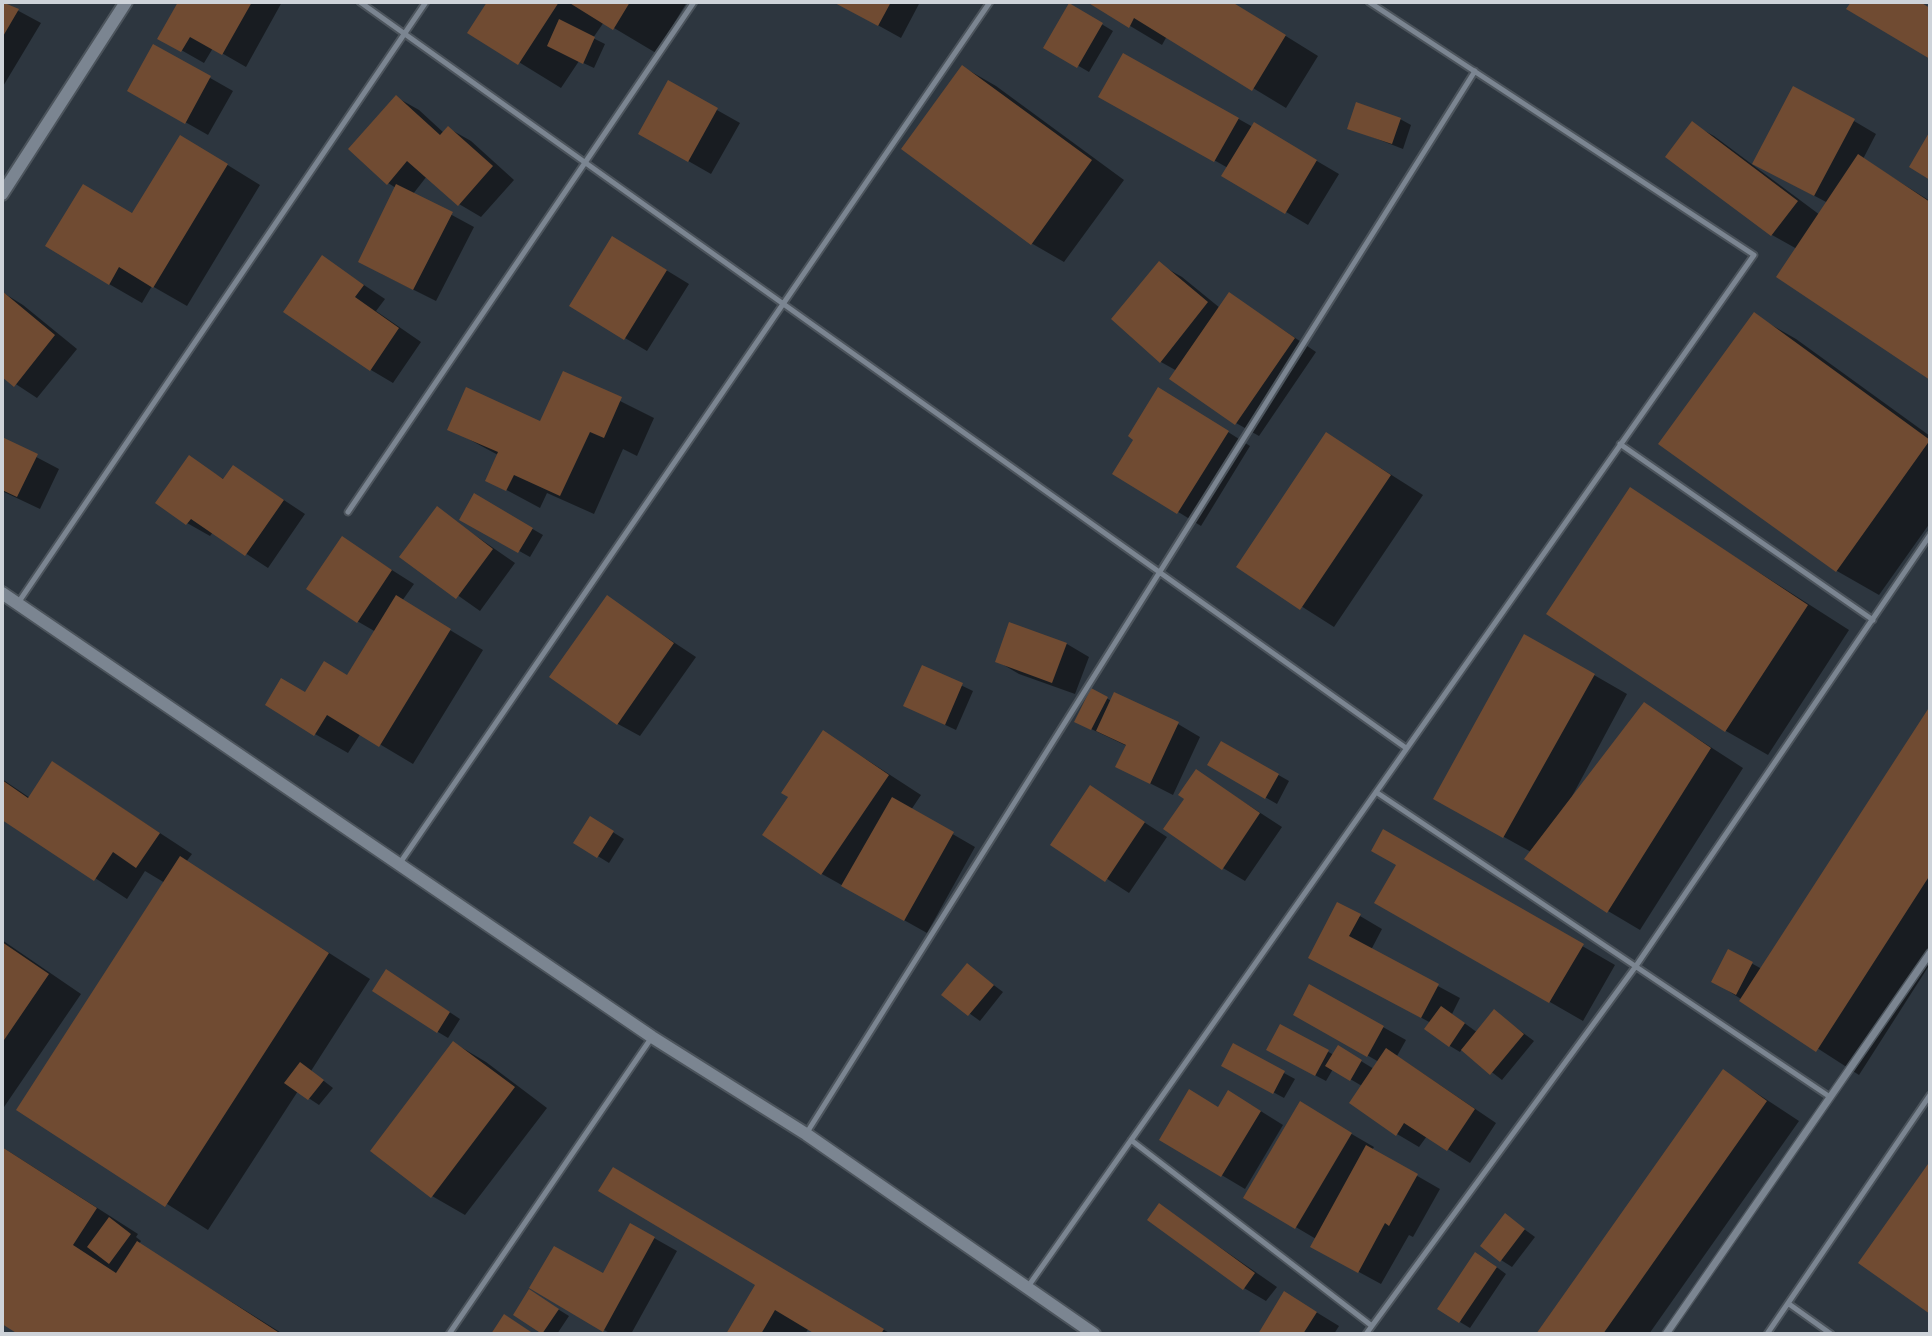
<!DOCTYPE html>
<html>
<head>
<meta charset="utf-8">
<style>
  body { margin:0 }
  #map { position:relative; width:1932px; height:1336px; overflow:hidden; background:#2d363f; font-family:"DM Sans",sans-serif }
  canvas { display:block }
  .frame { position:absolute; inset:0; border:4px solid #ced3d9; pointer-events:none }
</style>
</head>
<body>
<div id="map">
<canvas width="1932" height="1336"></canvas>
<div class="frame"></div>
</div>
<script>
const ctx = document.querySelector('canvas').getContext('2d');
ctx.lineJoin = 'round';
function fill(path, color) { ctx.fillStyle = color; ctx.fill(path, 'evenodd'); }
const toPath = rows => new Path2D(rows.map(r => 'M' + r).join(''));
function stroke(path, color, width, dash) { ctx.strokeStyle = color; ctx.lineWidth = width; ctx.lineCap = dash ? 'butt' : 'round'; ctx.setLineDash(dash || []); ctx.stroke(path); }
fill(toPath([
  [2,2,41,23,2,88],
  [180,2,282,2,246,67,213,48,204,63,160,38],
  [489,2,687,2,656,53,604,22,593,38,605,44,594,68,579,61,561,88,470,32],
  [836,2,920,2,901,38],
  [1090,2,1231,2,1318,56,1286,108,1167,36,1162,45],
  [1853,2,1917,2,1930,9,1930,57,1849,9],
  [1070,5,1113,31,1089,72,1046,47],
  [154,46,233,91,208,135,129,90],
  [1124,55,1253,127,1254,124,1339,174,1308,225,1224,175,1228,168,1101,96],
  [963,67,996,86,1124,180,1064,262,1031,243],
  [669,83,740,123,711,174,641,134],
  [396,97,419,110,444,133,448,128,471,141,514,180,481,217,459,204,427,176,413,194,474,227,436,301,382,274,396,188,388,183],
  [1400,119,1411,125,1403,149,1349,128],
  [1854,121,1876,134,1863,159,1930,201,1930,378,1778,276,1797,249,1772,235,1667,157,1692,124,1714,136,1820,215,1828,203,1777,176],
  [213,156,260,185,187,306,152,286,142,303,109,284,133,215],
  [635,251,689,284,647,351,625,338],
  [322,257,385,299,376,311,421,342,393,383,371,370],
  [1159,264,1182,277,1220,308,1230,294,1316,352,1259,436,1236,423,1177,371,1161,362],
  [2,292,23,305,77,349,37,398,2,375],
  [1754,315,1796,339,1930,436,1930,523,1879,595,1837,571,1661,444],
  [564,373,654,418,637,456,623,449,594,514,547,493,540,508,488,480,498,455,450,429,541,424],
  [1181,402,1250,446,1201,526,1115,473],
  [1327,434,1423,495,1334,627,1238,566],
  [2,439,59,469,40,509,4,492,2,496],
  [189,458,225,480,234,467,305,514,268,568,213,532,210,536,187,523],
  [1630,490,1849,630,1768,755,1726,731],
  [475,496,543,535,530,557,462,519],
  [437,509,515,563,480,611,402,556],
  [343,539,414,584,402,601,483,650,413,764,361,733,348,753,315,734,306,694,348,677,376,632,357,621],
  [607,598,696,657,640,736,618,724],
  [1010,624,1067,644,1089,657,1075,694,1019,674,997,661],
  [923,667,973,691,956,730,905,706],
  [1594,675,1627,694,1569,802,1644,704,1743,768,1640,930,1608,911,1531,852,1468,817],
  [1092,691,1112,701,1178,724,1200,737,1173,795,1118,767,1127,746,1087,727],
  [1930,709,1930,964,1859,1075,1713,981,1729,951,1762,969],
  [824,732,921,795,911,810,975,847,927,933,822,874,765,835,790,797],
  [1222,743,1289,781,1277,804,1209,765],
  [53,763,192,854,186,862,370,979,311,1071,333,1088,319,1105,298,1091,208,1230,19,1110,165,883,145,871,127,899,2,817,2,779,30,798],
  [1196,771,1282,827,1245,881,1223,868,1186,799],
  [1091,788,1167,837,1129,893,1053,844],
  [590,818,624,839,609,863,575,842],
  [1384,831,1615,965,1583,1021,1376,902,1398,864],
  [1360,916,1382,929,1371,950,1460,998,1452,1014,1478,1033,1495,1012,1534,1041,1502,1080,1462,1049,1460,1052,1450,1046,1431,1023,1310,957],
  [2,940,81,994,2,1110],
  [967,965,1003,992,980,1021,944,995],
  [398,978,460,1019,448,1038,438,1032],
  [1310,986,1406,1040,1397,1056,1496,1123,1470,1163,1427,1136,1419,1147,1397,1134,1362,1086,1333,1069,1326,1081,1279,1056,1281,1026,1334,1055,1338,1047,1374,1069,1379,1062,1295,1014],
  [454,1043,486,1062,547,1108,465,1215,432,1196,373,1150],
  [1234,1046,1295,1079,1284,1098,1223,1065],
  [1723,1071,1799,1121,1649,1334,1538,1334],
  [1300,1104,1374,1147,1372,1150,1440,1189,1413,1237,1409,1235,1381,1284,1335,1259,1316,1239,1245,1197],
  [1251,1105,1283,1125,1245,1189,1161,1139],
  [2,1147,138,1234,136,1237,141,1241,139,1244,283,1334,21,1334,2,1322],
  [1929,1167,1930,1168,1930,1311,1861,1263],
  [646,1188,891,1334,819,1334,809,1328,805,1334,728,1334,757,1284],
  [1159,1205,1277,1287,1266,1301,1244,1288],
  [1506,1216,1535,1237,1512,1267,1501,1260],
  [631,1225,677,1251,631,1334,611,1334,532,1287,604,1275],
  [1487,1260,1506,1274,1470,1328,1460,1322],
  [1285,1293,1339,1326,1334,1334,1260,1334],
  [540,1298,569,1316,557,1334,546,1334,515,1314]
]), '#0007');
fill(toPath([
  [2,2,19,9,2,38],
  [178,2,252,2,222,55,190,37,181,52,157,39],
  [487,2,559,2,518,65,467,33],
  [568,2,630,2,613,30],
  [833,2,891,2,878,26],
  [1087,2,1232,2,1286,35,1252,91,1134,18,1129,28],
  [1851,2,1920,2,1930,8,1930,59,1846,9],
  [1069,3,1103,23,1077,68,1043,48],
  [559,19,595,37,583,64,547,46],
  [153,44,211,76,185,124,127,91],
  [1123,53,1239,118,1214,162,1098,97],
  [962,65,1092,160,1031,245,901,149],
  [668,80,718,108,688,162,638,134],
  [1793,86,1855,119,1814,196,1752,164],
  [396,95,440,135,448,126,493,166,458,206,407,161,387,185,348,149],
  [1356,102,1401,118,1392,144,1347,129],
  [1692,121,1798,201,1771,236,1665,157],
  [1254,122,1317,160,1285,214,1221,176],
  [1930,131,1930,180,1909,167],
  [180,135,228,164,153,288,119,267,109,285,45,246,83,184,132,213],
  [1858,154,1930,202,1930,380,1776,277],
  [396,184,453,212,413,290,358,262],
  [612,236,667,270,624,340,569,306],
  [322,255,364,285,355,297,399,328,370,371,283,312],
  [1159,261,1208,302,1160,363,1111,319],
  [2,291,55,335,14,387,2,377],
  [1229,292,1295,338,1235,425,1169,379],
  [1754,312,1930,440,1836,572,1658,444],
  [563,371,622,397,604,438,590,432,560,496,514,475,506,491,485,481,498,452,447,430,466,387,540,421],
  [1158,387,1229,431,1177,514,1112,474,1133,440,1128,436],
  [1326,432,1391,475,1300,610,1236,567],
  [2,437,38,454,17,497,2,490],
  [189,455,223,479,233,465,284,500,245,556,191,519,186,525,155,503],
  [1630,487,1808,605,1725,732,1546,614],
  [474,493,533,528,518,553,459,520],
  [437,506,493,549,456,599,399,557],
  [342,536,392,570,357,623,306,589],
  [396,595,451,629,379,747,327,715,314,736,265,705,281,678,305,692,324,661,347,675],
  [607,595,674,643,617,725,549,677],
  [1009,622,1067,643,1052,683,995,662],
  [1524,634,1595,674,1503,838,1433,799],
  [922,665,963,683,945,725,903,706],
  [1091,688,1108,697,1091,730,1074,722],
  [1114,692,1179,722,1150,784,1115,767,1126,745,1096,731],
  [1644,702,1711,748,1607,913,1524,859],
  [1930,706,1930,875,1816,1052,1739,1001],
  [823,730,889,775,821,875,762,835,788,797,781,793],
  [1221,741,1279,774,1265,799,1207,765],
  [52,761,160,833,136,868,113,852,94,881,2,820,2,780,28,798],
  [1196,769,1260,813,1222,870,1163,829,1184,799,1178,795],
  [1090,785,1145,822,1105,882,1050,845],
  [892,797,954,832,904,921,841,886],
  [590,816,614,831,597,858,573,843],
  [1383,829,1584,944,1549,1003,1374,903,1396,865,1371,851],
  [180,856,329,953,165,1207,16,1110],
  [1337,902,1361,914,1349,936,1439,984,1421,1018,1308,958],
  [2,942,49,974,2,1043],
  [1728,949,1753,962,1736,995,1711,982],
  [967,963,994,985,968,1016,941,995],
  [386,969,450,1012,437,1033,372,991],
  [1309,984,1384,1026,1367,1057,1293,1015],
  [1441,1006,1465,1023,1449,1047,1424,1029],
  [1494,1009,1524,1034,1490,1075,1461,1050],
  [1280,1024,1329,1050,1315,1076,1266,1050],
  [453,1041,515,1087,431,1198,370,1151],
  [1233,1043,1285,1071,1273,1094,1221,1066],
  [1338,1045,1362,1060,1350,1081,1325,1066],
  [1386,1048,1475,1109,1447,1151,1404,1123,1396,1136,1349,1103],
  [300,1062,324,1080,308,1100,284,1083],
  [1723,1069,1767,1101,1603,1334,1536,1334],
  [1189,1089,1218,1107,1228,1090,1261,1111,1221,1177,1159,1140],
  [1300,1101,1352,1133,1295,1229,1243,1198],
  [1366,1145,1418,1174,1389,1226,1385,1223,1358,1273,1310,1247],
  [2,1147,97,1208,73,1245,116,1273,137,1241,281,1334,18,1334,2,1324],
  [1928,1164,1930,1166,1930,1314,1858,1263],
  [613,1167,884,1329,881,1334,815,1334,775,1310,761,1334,726,1334,755,1285,598,1191],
  [1159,1203,1255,1273,1243,1290,1147,1220],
  [1505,1213,1525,1229,1500,1262,1480,1246],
  [109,1217,131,1234,109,1264,87,1247],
  [630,1223,655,1237,603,1332,529,1288,554,1246,603,1273],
  [1475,1252,1497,1267,1459,1323,1437,1309],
  [529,1289,559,1309,542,1334,513,1315],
  [1284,1291,1317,1312,1303,1334,1258,1334],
  [504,1314,534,1334,491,1334]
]), '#704b32');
const service = toPath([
  [360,2,1406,748],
  [1620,444,1873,620],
  [348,512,694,2],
  [18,603,426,2],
  [1376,792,1830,1097],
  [400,863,990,2],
  [806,1134,1475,71],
  [1131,1140,1372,1326],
  [1027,1288,1754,255,1369,2],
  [1789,1304,1831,1334],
  [449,1334,652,1037],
  [1366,1334,1636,966,1930,535],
  [1767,1334,1930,1095]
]);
const minor = toPath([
  [1666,1334,1930,953]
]);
const tertiary = toPath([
  [2,194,126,2],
  [2,593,652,1037,806,1134,1094,1334]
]);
stroke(service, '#4c545c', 9);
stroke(minor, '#4c545c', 10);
stroke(tertiary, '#4c545c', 16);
stroke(service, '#7b8591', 5);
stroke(minor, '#7b8591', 7);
stroke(tertiary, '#7b8591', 12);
</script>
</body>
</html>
